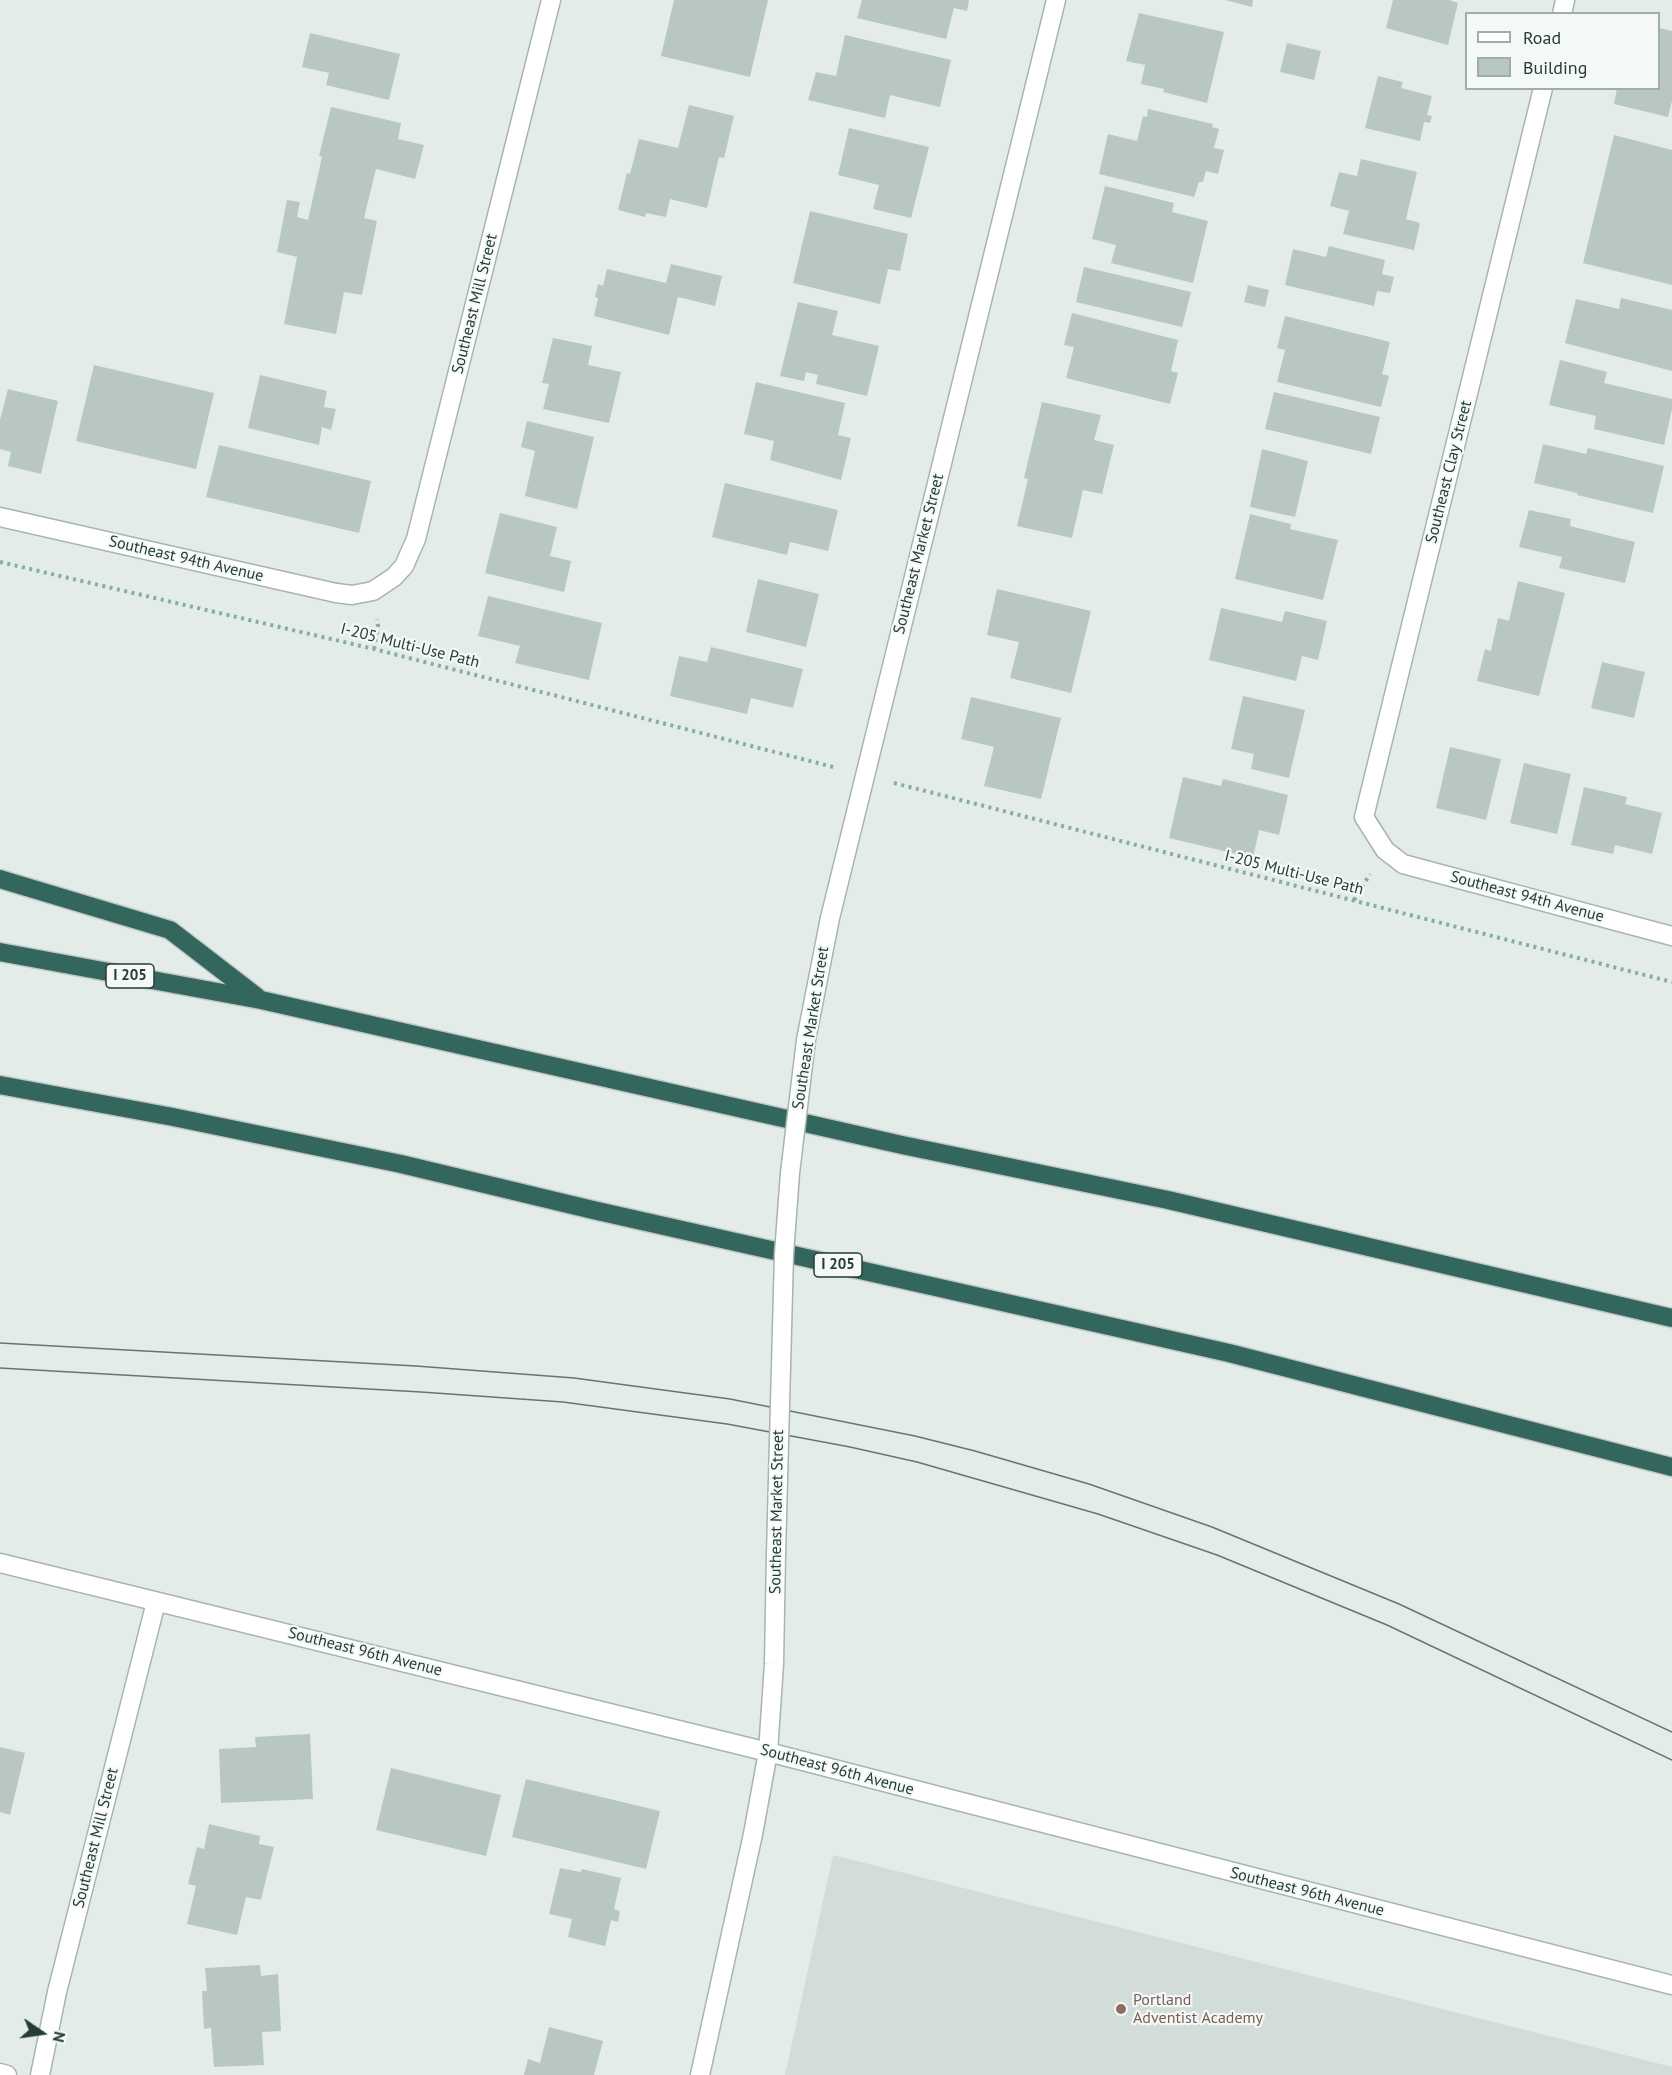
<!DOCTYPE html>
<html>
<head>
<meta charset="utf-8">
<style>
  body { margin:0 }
  #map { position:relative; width:1672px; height:2075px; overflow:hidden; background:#e4ece9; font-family:"PT Sans",sans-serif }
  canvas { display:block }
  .legend { position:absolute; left:1465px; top:12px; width:195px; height:78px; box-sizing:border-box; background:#f4f9f7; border:2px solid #a1adaa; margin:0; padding:8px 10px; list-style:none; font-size:18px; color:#253c37 }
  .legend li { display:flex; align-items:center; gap:12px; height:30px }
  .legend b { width:30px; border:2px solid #a1adaa }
  .north { position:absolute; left:12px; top:2003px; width:60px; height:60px; -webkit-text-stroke:4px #f4f9f7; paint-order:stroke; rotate:103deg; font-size:16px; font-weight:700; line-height:24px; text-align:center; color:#253c37 }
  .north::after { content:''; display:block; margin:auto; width:21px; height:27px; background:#253c37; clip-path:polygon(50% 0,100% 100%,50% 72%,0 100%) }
</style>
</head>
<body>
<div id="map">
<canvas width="1672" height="2075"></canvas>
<ul class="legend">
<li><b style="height:8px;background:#fff"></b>Road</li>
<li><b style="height:16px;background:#b9c7c2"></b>Building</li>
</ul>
<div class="north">N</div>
</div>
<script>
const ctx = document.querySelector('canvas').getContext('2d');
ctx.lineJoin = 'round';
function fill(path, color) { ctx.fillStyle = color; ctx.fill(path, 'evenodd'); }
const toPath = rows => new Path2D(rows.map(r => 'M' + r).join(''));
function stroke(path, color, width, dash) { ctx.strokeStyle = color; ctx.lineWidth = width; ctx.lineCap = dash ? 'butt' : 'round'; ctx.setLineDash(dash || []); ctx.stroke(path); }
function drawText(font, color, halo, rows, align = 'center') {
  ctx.font = font + ' "PT Sans",sans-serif'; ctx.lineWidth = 4.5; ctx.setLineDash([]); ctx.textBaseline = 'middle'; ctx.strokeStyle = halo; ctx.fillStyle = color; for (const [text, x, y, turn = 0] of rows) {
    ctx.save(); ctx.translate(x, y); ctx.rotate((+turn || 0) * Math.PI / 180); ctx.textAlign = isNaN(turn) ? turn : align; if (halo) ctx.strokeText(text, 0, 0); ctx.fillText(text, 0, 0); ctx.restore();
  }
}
fill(toPath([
  [833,1855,1672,2067,1672,2075,785,2075]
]), '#d2dcd8');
fill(toPath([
  [674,0,768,0,750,77,661,56],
  [862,0,969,0,967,11,954,8,946,39,857,18],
  [1225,0,1253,0,1252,7],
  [1393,0,1449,0,1458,3,1448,45,1386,28],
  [1139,13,1224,32,1207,103,1163,92,1164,89,1141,84,1145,65,1126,61],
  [1659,28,1672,31,1672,101,1668,117,1614,104,1617,88,1659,88],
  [310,33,400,54,389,100,326,85,329,73,302,67],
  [845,35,951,60,940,107,890,95,885,118,808,100,816,72,836,76],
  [1287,43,1321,51,1314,80,1280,72],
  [1378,76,1403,82,1401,88,1432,96,1427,115,1432,116,1430,123,1424,122,1420,141,1365,128],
  [689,105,734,116,724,158,719,157,707,208,670,199,666,217,646,213,645,217,618,210,627,173,630,174,639,139,678,148],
  [331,107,401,123,398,139,424,145,415,179,376,169,364,218,377,221,362,295,344,292,336,334,284,324,297,257,277,252,287,200,300,202,297,217,308,220,322,157,319,156],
  [1148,109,1213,124,1212,127,1219,129,1214,148,1224,150,1218,174,1206,171,1203,182,1199,182,1194,197,1099,174,1108,134,1137,141,1143,116,1147,117],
  [849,128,929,147,911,218,873,209,879,185,838,175],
  [1614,135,1672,150,1672,285,1583,263],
  [1361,159,1417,172,1406,219,1420,223,1414,250,1343,234,1349,211,1330,206,1339,172,1357,176],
  [1105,186,1174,203,1172,212,1208,221,1193,283,1111,263,1116,245,1092,239],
  [810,211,908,234,900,271,888,269,880,304,793,283],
  [1329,246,1385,260,1382,274,1394,277,1390,293,1377,291,1374,306,1285,285,1293,249,1326,257],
  [671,264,722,276,715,306,678,297,669,335,594,316,598,298,595,297,598,284,603,286,607,269,666,283],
  [1084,267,1191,292,1182,327,1076,302],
  [1248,285,1269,290,1265,307,1244,302],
  [1621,298,1672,310,1672,371,1565,343,1576,299,1619,309],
  [798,302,838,311,832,335,879,346,867,396,816,384,818,375,806,372,804,381,780,376],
  [1072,313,1178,340,1171,371,1178,373,1170,404,1066,378,1074,347,1064,345],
  [1285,316,1390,342,1382,374,1389,376,1381,407,1277,382,1285,350,1277,348],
  [553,338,592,346,588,365,621,372,609,423,543,409,549,384,542,383],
  [1560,360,1607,372,1604,383,1672,399,1672,409,1664,445,1594,429,1596,416,1549,405],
  [94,365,214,393,196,469,76,441],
  [260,375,327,391,324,407,336,409,331,430,322,427,319,445,248,428],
  [756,382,845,403,838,435,851,438,841,480,770,460,774,441,744,434],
  [8,389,58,401,41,474,8,466,11,452,0,449,0,420],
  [1274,392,1380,417,1371,454,1265,429],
  [1042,402,1101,415,1094,440,1114,445,1102,494,1083,490,1072,538,1017,526,1028,479,1024,478],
  [527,421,594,437,577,509,525,496,535,451,521,447],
  [1543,444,1586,454,1588,448,1664,466,1653,513,1577,495,1577,493,1534,483],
  [219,445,371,481,359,533,206,497],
  [1262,449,1308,461,1295,517,1250,507],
  [725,483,838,510,828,551,790,542,787,555,712,537],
  [1529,510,1571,519,1570,526,1635,542,1625,583,1559,568,1562,557,1519,547],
  [500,513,557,527,550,556,571,561,564,592,485,573],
  [1250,514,1291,524,1290,529,1338,540,1323,600,1235,579],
  [758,579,819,594,806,647,746,632],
  [1518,581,1565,593,1539,696,1477,681,1485,649,1491,651,1498,618,1509,621],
  [997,589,1091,611,1071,693,1010,678,1019,642,987,635],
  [488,596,602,623,589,680,515,663,520,646,478,636],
  [1221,608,1282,622,1285,611,1327,621,1318,660,1302,656,1296,681,1209,660],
  [711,647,803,669,793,708,751,698,747,714,670,696,679,656,707,662],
  [1602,662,1645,672,1634,718,1591,708],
  [1243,696,1305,710,1289,778,1251,769,1254,754,1231,749],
  [971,697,1061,718,1041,799,984,786,994,747,961,739],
  [1450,747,1501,759,1486,820,1436,808],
  [1524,763,1571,774,1557,834,1510,823],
  [1183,777,1221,786,1223,779,1288,795,1279,835,1259,830,1253,858,1169,838],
  [1584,787,1627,797,1625,804,1662,813,1652,854,1615,845,1613,854,1571,845],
  [310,1734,313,1799,221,1803,219,1749,256,1747,255,1737],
  [0,1747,25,1753,10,1815,0,1812],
  [391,1768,501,1795,486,1856,376,1830],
  [526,1779,660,1811,646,1869,512,1837],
  [209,1824,260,1836,259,1844,274,1847,261,1900,246,1897,237,1935,187,1924,196,1886,188,1884,197,1847,204,1849],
  [560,1868,581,1872,582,1869,621,1878,614,1909,620,1911,618,1922,611,1920,605,1946,568,1937,572,1919,549,1914],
  [260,1965,261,1976,278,1974,281,2031,262,2032,264,2065,214,2067,211,2028,204,2029,202,1991,207,1991,205,1968],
  [549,2027,603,2041,594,2075,524,2075,528,2059,540,2063]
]), '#b9c7c2');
const minor = toPath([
  [1562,14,1565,0],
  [1543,88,1364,817,1385,850,1403,864,1672,936],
  [0,517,336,593,352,595,373,591,394,577,404,566,416,539,551,0],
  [830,918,1056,0],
  [0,1563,768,1752,1672,1985],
  [0,2073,7,2075],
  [40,2075,57,1992,156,1602],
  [700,2075,753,1834,768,1752,774,1664,776,1554]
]);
const highway = toPath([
  [0,879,170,930,257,997],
  [0,952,261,1000,902,1145,1168,1200,1672,1318],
  [0,1085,173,1117,401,1164,593,1210,1229,1353,1672,1467]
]);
stroke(minor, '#a7b4b0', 21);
stroke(highway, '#c2c8c7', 21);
stroke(toPath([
  [0,562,374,649,837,768],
  [374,649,378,626,377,619],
  [894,783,1672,982],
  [1354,900,1370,874]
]), '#87ada2', 4, [3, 4.5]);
stroke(minor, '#fff', 18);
stroke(highway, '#33665d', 18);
stroke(toPath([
  [0,1343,416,1366,574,1378,730,1399,915,1436,975,1451,1089,1484,1212,1527,1399,1604,1672,1732],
  [0,1368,421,1392,563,1402,727,1424,850,1447,917,1462,1098,1514,1217,1555,1387,1625,1672,1760]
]), '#5f7872', 1.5);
const minorBridge = toPath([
  [776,1554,784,1254,790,1173,806,1040,830,918]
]);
stroke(minorBridge, '#a7b4b0', 21, []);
stroke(minorBridge, '#fff', 18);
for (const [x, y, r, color] of [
  [1121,2009,6,"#8d6e63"]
]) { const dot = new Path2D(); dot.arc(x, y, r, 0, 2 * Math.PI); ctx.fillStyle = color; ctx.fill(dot); stroke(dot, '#f4f9f7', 2); }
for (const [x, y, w] of [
  [130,976,48],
  [838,1265,48]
]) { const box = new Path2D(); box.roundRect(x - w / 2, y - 12, w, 24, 4.5); ctx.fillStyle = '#f4f9f7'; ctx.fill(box); stroke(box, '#253c37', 1.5); }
drawText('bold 15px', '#253c37', null, [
  ["I 205",130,976],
  ["I 205",838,1265]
]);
drawText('16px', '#253c37', '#f4f9f7', [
  ["Southeast Mill Street",475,304,-76],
  ["Southeast Clay Street",1449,472,-76],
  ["Southeast Market Street",919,554,-76],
  ["Southeast 94th Avenue",186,559,13],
  ["I-205 Multi-Use Path",410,646,14],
  ["I-205 Multi-Use Path",1294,873,14],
  ["Southeast 94th Avenue",1527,897,15],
  ["Southeast Market Street",811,1028,-81],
  ["Southeast Market Street",777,1512,-89],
  ["Southeast 96th Avenue",365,1652,14],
  ["Southeast 96th Avenue",837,1770,15],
  ["Southeast Mill Street",96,1838,-76],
  ["Southeast 96th Avenue",1307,1892,14]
]);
drawText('16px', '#785e54', '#f4f9f7', [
  ["Portland",1133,2000],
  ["Adventist Academy",1133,2018]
], 'left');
</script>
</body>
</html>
